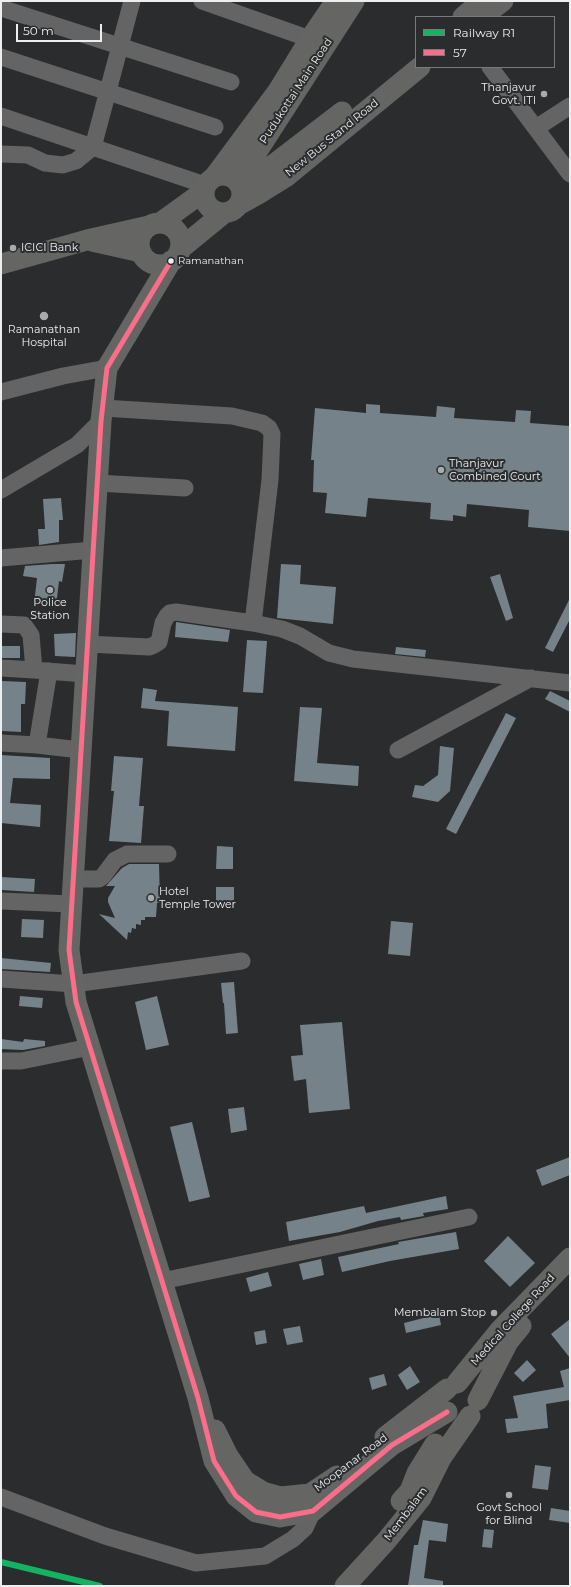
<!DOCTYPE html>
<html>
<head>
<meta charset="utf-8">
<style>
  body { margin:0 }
  #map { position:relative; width:571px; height:1587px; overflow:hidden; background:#2b2c2d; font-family:Montserrat,sans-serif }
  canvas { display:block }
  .frame { position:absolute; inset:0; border:2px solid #eceeef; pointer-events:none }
  .legend { position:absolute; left:415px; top:16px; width:140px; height:52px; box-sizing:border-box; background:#2a2c2e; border:1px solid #787a7b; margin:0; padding:5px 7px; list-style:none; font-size:12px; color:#eceeef }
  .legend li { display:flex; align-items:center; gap:8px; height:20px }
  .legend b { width:20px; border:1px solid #787a7b }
  .scale { position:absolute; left:16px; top:24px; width:86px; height:18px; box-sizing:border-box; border:2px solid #eceeef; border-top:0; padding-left:5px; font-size:12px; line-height:14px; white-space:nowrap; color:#eceeef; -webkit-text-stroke:3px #2a2c2e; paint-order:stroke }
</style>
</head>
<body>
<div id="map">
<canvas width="571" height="1587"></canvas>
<div class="frame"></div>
<ul class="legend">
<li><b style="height:5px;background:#13b361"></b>Railway R1</li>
<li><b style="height:5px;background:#fb6d88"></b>57</li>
</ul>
<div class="scale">50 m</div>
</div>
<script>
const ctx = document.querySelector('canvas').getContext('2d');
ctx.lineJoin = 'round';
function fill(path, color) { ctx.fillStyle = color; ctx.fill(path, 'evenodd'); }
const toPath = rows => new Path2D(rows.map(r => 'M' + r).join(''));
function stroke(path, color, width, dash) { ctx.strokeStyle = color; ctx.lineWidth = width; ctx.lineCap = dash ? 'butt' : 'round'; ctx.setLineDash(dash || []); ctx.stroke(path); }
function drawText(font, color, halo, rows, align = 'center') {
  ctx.font = font + ' Montserrat,sans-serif'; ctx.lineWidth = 4; ctx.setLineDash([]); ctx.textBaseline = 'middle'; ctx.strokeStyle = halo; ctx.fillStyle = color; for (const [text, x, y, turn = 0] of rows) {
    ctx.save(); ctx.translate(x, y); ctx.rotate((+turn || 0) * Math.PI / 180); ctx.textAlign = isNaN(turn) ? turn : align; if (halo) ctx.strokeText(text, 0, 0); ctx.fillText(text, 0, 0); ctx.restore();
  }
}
fill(toPath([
  [366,404,380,405,380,413,436,417,437,406,455,408,454,418,515,422,516,410,531,411,530,423,570,426,570,531,528,527,529,510,467,504,466,517,453,515,453,521,430,519,431,503,368,498,366,517,325,513,327,493,313,492,314,460,311,460,315,408,366,413],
  [61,498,63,520,59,520,59,542,39,545,38,529,45,529,43,499],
  [52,564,65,564,62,582,59,581,56,607,34,604,37,578,23,576,25,566],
  [281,564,301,565,300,584,336,587,333,624,277,618],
  [500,574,513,618,506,621,490,577],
  [570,598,570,619,553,652,545,648],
  [176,622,230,630,228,642,175,637],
  [76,633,75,657,55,656,54,634],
  [247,640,267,641,263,693,243,692],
  [1,646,20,646,20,658,1,658],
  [396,647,426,650,425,657,395,654],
  [1,681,26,682,25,704,21,704,21,732,1,731],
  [143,688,157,690,155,701,238,707,235,751,167,746,169,711,141,708],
  [550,691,570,701,570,712,545,699],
  [300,707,322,708,317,763,359,766,358,786,294,781],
  [506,713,516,718,456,834,446,829],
  [440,746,454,748,450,791,438,802,412,797,415,785,423,786,438,775],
  [1,755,50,758,50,779,13,778,10,803,41,805,40,827,1,823],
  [114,756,143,758,139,806,144,806,141,843,109,841,114,791,111,791],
  [217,846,233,847,233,869,216,869],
  [129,864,159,864,160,903,157,903,156,917,145,917,145,920,141,920,141,925,136,924,136,929,132,928,131,933,128,932,127,940,99,914,115,918,108,902,108,898,115,886,106,886,122,868],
  [1,877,35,879,34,892,1,890],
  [216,887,234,887,234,908,216,908],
  [22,919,44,920,43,938,21,937],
  [391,921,413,923,410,956,388,954],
  [1,958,51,963,50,972,1,969],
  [234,982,238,1033,226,1034,224,1003,223,1003,221,983],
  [20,996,43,998,42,1008,19,1006],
  [157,996,169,1045,146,1050,135,1002],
  [342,1022,350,1109,309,1113,306,1079,294,1081,291,1056,303,1055,300,1025],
  [1,1039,23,1042,24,1039,45,1041,45,1046,23,1050,1,1049],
  [244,1107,247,1130,231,1133,228,1109],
  [192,1122,210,1197,189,1202,170,1127],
  [570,1157,570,1175,542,1186,536,1170],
  [446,1196,448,1209,423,1213,424,1216,401,1220,400,1217,378,1221,340,1232,289,1241,286,1222,364,1206,366,1213],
  [456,1232,459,1249,390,1261,342,1272,338,1257,399,1244,398,1242],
  [508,1236,535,1263,510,1287,484,1261],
  [321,1259,324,1275,303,1280,299,1264],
  [268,1272,272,1286,250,1292,246,1278],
  [439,1314,441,1325,406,1333,404,1323],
  [570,1319,570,1358,551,1334],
  [300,1326,303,1342,287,1345,283,1329],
  [265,1330,267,1343,256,1345,254,1332],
  [527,1360,536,1370,523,1382,514,1373],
  [410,1366,420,1382,407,1390,398,1375],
  [570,1368,570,1400,546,1404,548,1428,507,1433,505,1419,518,1418,513,1396,564,1387,560,1371],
  [384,1374,387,1385,372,1390,369,1378],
  [535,1465,551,1467,548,1490,532,1488],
  [551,1508,570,1511,570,1523,549,1520],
  [423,1520,448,1524,446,1542,429,1540,424,1578,443,1581,443,1586,408,1586,414,1545,418,1545],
  [484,1529,494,1530,492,1548,482,1547]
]), '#76828a');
stroke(toPath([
  [202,1,310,39,321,45],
  [1,8,231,82],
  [1,57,215,127],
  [490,67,570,174],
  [1,116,205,185],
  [536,128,570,106],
  [1,154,28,155,45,163,63,165,76,161,93,147,132,1],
  [1,392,63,376,107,368],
  [97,483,185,488],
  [1,490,77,445,101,421],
  [1,558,93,550],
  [253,623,282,629,300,636,329,653,353,659,570,683],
  [1,624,24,625,31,635,34,670,85,674],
  [87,644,149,647,154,645,159,642,163,623,167,616,170,613,176,612,253,623,270,480,272,434,269,428,262,423,232,416,103,408],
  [1,668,34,670],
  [1,743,37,745,80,750],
  [37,745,49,671],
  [398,750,531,678],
  [73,879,99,879,103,876,115,860,127,854,168,854],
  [1,901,71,904],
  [1,979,74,984,242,961],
  [1,1061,21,1061,36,1058,90,1047],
  [162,1281,469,1217],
  [1,1497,105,1536,196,1563,265,1556,293,1539,305,1528,313,1511]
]), '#646464', 17);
stroke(toPath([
  [463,17,482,1],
  [482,17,503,1],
  '204 194a19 19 0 1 1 38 0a19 19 0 1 1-38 0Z',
  [215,176,278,91,310,39,336,1],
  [238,181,273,165,342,112],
  [238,181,354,1],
  [240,204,258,194,287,176,420,67],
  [160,223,203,192],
  '139 244a21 21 0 1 1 42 0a21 21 0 1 1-42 0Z',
  [92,241,141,252],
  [180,249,224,213],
  [171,261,107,368,101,421,69,950,76,1002,198,1398,214,1461,236,1496,256,1512,280,1517,313,1511,392,1445,447,1412],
  [1,264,87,240,149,226],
  [457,1383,501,1329,570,1258],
  [478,1400,508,1342,521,1326],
  [215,1430,228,1456,245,1481,263,1492,281,1497,310,1494,337,1476],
  [385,1437,447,1389],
  [401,1501,410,1491,417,1473,435,1444],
  [345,1586,387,1540,421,1498,441,1458,470,1416]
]), '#656564', 21);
stroke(toPath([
  [171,261,107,368,101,421,69,950,76,1002,198,1398,214,1461,236,1496,256,1512,280,1517,313,1511,392,1445,447,1412]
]), '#fb6d88', 5);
stroke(toPath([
  [1,1562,100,1586]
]), '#13b361', 6);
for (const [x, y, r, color] of [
  [544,94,4,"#a8aaab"],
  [13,248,4,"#a8aaab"],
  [171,261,3.5,"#eceeef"],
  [44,316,5,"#a8aaab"],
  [441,470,4,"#a8aaab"],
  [50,590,4,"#a8aaab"],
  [151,898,4,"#a8aaab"],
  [494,1313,4,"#a8aaab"],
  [509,1495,4,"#a8aaab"]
]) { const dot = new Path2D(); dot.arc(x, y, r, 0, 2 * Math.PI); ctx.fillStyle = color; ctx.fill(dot); stroke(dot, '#2a2c2e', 1.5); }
drawText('10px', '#eceeef', '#2a2c2e', [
  ["Ramanathan",178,261]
], 'left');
drawText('11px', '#eceeef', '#2a2c2e', [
  ["Thanjavur",536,88,"right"],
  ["Govt. ITI",536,101,"right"],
  ["ICICI Bank",21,248],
  ["Ramanathan",44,330,"center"],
  ["Hospital",44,343,"center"],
  ["Thanjavur",449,464],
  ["Combined Court",449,477],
  ["Police",50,603,"center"],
  ["Station",50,616,"center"],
  ["Hotel",159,892],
  ["Temple Tower",159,905],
  ["Membalam Stop",486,1313,"right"],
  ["Govt School",509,1508,"center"],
  ["for Blind",509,1521,"center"]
], 'left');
drawText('11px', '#eceeef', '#2a2c2e', [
  ["Pudukottai Main Road",296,91,-57],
  ["New Bus Stand Road",332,138,-39],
  ["Medical College Road",513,1320,-48],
  ["Moopanar Road",351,1463,-37],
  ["Membalam",406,1514,-53]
]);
</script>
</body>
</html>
